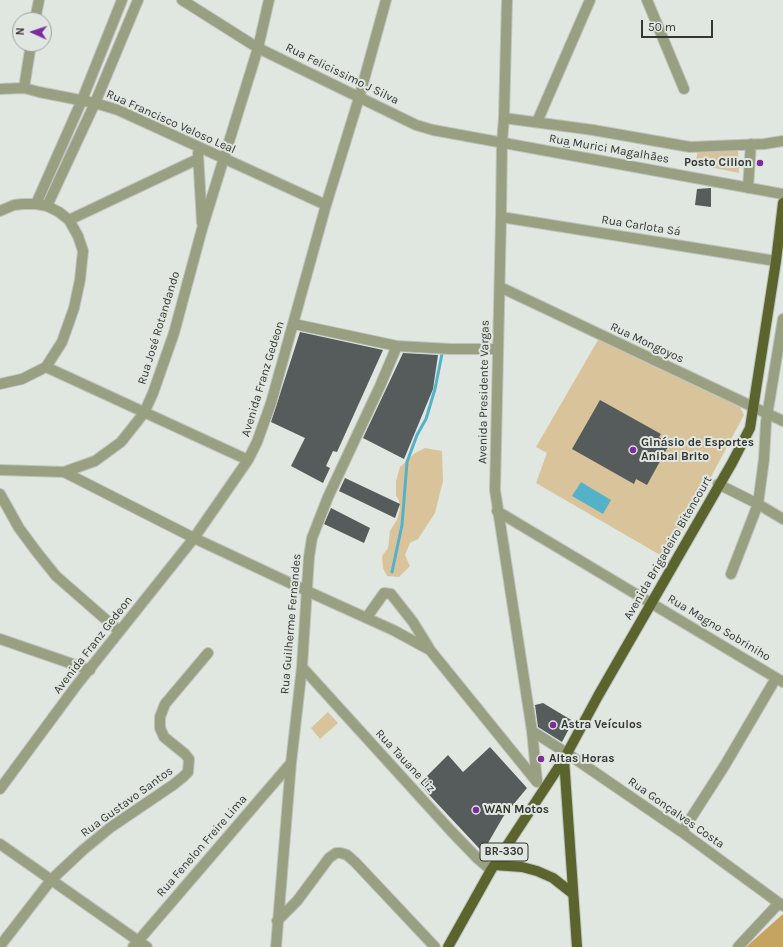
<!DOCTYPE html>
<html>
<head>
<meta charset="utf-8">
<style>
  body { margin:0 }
  #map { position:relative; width:783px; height:947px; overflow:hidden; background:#e0e6e0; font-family:Karla,sans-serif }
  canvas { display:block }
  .north { position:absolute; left:12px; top:12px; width:40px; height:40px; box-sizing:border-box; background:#e0e6e0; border:1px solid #9ba09b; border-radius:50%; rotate:273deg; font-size:11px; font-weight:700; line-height:16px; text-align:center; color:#343634 }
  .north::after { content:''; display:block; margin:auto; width:14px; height:18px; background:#7c2c9d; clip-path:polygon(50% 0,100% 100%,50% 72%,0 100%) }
  .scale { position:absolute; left:641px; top:20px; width:72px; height:18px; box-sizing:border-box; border:2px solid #343634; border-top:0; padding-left:5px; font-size:12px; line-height:14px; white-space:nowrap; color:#343634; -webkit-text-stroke:3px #e0e6e0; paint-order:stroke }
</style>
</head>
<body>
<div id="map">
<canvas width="783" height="947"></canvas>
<div class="north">N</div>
<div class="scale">50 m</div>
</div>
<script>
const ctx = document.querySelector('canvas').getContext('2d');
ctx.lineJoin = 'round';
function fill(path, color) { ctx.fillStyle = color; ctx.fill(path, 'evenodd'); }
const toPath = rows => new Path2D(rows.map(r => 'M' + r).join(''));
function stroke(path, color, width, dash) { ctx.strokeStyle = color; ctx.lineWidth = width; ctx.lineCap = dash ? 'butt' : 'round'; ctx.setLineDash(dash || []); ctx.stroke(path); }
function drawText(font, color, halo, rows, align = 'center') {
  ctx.font = font + ' Karla,sans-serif'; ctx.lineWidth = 4; ctx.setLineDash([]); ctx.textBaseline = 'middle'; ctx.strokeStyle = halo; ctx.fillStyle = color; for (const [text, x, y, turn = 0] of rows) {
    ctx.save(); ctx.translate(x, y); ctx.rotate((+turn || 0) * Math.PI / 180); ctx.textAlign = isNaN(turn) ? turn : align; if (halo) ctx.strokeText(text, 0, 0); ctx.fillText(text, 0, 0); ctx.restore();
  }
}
fill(toPath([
  [698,151,738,151,739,173,695,164],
  [598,340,740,407,744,415,667,559,536,483,547,453,536,447],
  [425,448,442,451,443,481,435,513,418,539,410,543,405,555,410,566,399,577,387,576,383,568,382,556,388,548,390,531,397,520,400,509,399,501,396,495,396,481,400,467,415,453],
  [328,712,338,723,320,739,311,728]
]), '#d9c39b');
fill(toPath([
  [783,914,783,947,746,947]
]), '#c5a462');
fill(toPath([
  [581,482,611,500,603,514,572,496]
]), '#54b2c8');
stroke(toPath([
  [392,572,402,525,407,462,417,435,426,419,435,389,442,354]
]), '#54b2c8', 3);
fill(toPath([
  [563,138,570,138,570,148,563,147],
  [711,188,711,207,695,205,697,189],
  [300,332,383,350,337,452,333,451,326,466,330,468,323,483,291,466,305,438,271,422],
  [403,353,438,355,433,389,404,459,363,438],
  [600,400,661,434,659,437,670,443,647,485,636,479,634,484,572,449],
  [345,478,400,504,395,518,339,491],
  [331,508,370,528,364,543,324,524],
  [543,703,573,721,562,742,538,727,535,705],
  [490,747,527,788,503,817,488,843,492,857,490,860,419,784,448,755,463,772]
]), '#555c5b');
const minor = toPath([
  [182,0,258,48,416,125,433,130,783,194],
  [507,0,504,118,502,142,501,217,495,490,532,731,537,781],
  [647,0,684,89],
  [35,20,39,0],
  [24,88,31,44],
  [0,89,24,88,39,92,95,103,118,110,326,205],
  [504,118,593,130,690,147,764,144,783,141],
  [537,122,590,0],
  [198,153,202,223],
  [748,188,751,144],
  [36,204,82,100,122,0],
  [47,206,95,103,138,0],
  [0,211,14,205,23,204,36,204,47,206,59,212,69,220,78,236,83,251,80,280,74,308,62,342,46,367,22,379,0,384],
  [501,217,776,261],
  [69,220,198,159],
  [500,287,783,421],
  [294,324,397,346,451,349,498,349],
  [46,367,248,460],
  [0,470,64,472,95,461,121,442,144,413,153,393,174,333,202,229,258,48,269,0],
  [64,472,194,538,307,591,393,630,430,650,537,782],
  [718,484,758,504,783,519],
  [0,494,19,528,36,551,56,576,119,631],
  [497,511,783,682],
  [731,574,758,504,764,459,766,422,783,319],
  [367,617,384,593,391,594,413,622,429,648],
  [0,639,90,670],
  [302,667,451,831,478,859,491,870],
  [532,731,568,754,682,832,783,906],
  [0,789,76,686,194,538,248,460,257,442,271,403,326,205,359,98,386,0],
  [682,832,725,765,776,678],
  [0,844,147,947],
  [277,921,297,901,329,858,336,853,341,853,347,855,355,862,435,947],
  [0,946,51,880,83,850,111,827,173,785,183,777,188,772,189,759,185,754,164,737,160,728,160,717,165,704,208,653],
  [133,947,291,763],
  [276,947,291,763,302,667,309,557,312,538,328,497,380,386,397,346],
  [738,947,779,903]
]);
const major = toPath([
  [564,759,577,947],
  [495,865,522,867,537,871,553,878,572,893],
  [448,947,491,870,564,759,598,696,732,463,750,428,776,261,783,203]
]);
stroke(minor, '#bec3be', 12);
stroke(major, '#bec3be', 12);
stroke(minor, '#999f81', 10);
stroke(major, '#5c642d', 10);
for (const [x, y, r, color] of [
  [760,163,4,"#7c2c9d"],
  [633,450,4,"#7c2c9d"],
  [553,725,4,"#7c2c9d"],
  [541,759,4,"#7c2c9d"],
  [476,810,4,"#7c2c9d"]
]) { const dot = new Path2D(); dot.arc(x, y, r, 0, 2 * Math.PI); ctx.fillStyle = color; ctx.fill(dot); stroke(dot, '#e0e6e0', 1.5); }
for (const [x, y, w] of [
  [504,852,48]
]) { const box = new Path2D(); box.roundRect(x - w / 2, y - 9, w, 18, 3); ctx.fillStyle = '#e0e6e0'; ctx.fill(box); stroke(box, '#343634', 1); }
drawText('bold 11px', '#343634', null, [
  ["BR-330",504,852]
]);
drawText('12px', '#343634', '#e0e6e0', [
  ["Rua Felicissimo J Silva",342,74,26],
  ["Rua Francisco Veloso Leal",171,122,24],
  ["Rua Murici Magalhães",609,149,10],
  ["Rua Carlota Sá",641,226,9],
  ["Rua José Rotandando",159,328,-73],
  ["Rua Mongoyos",647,343,25],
  ["Avenida Franz Gedeon",263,379,-73],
  ["Avenida Presidente Vargas",484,392,-89],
  ["Avenida Brigadeiro Bitencourt",668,548,-60],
  ["Rua Guilherme Fernandes",291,624,-85],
  ["Rua Magno Sobriniho",719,628,31],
  ["Avenida Franz Gedeon",93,645,-52],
  ["Rua Tauane Liz",405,761,47],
  ["Rua Gustavo Santos",127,802,-36],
  ["Rua Gonçalves Costa",676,813,35],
  ["Rua Fenelon Freire Lima",202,846,-49]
]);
drawText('bold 12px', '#343634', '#e0e6e0', [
  ["Posto Cilion",752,163,"right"],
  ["Ginásio de Esportes",641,443],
  ["Anibal Brito",641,457],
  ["Astra Veículos",561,725],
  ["Altas Horas",549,759],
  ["WAN Motos",484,810]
], 'left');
</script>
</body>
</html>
